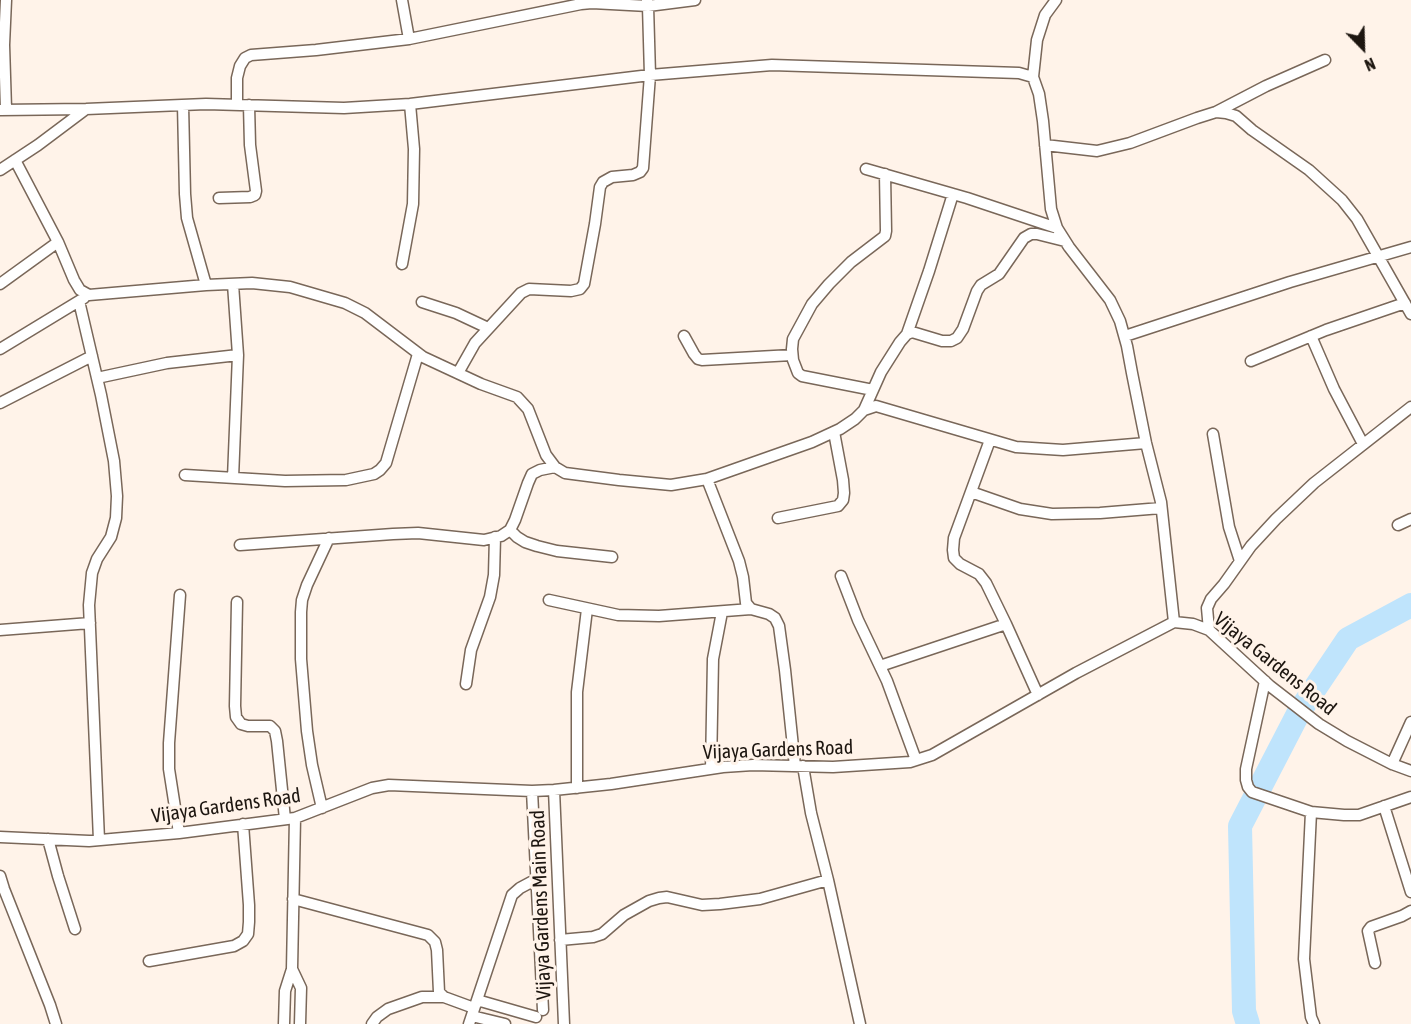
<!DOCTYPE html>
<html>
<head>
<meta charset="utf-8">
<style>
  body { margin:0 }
  #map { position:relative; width:1411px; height:1024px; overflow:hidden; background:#fff3e9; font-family:"Asap Condensed",sans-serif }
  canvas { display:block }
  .north { position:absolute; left:1333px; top:18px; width:60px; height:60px; -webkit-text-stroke:4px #fff3e9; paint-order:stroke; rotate:157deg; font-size:16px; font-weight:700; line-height:24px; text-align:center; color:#1d1610 }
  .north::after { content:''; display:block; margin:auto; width:21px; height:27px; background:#1d1610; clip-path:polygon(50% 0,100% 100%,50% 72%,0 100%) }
</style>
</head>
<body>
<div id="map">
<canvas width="1411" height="1024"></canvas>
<div class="north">N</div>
</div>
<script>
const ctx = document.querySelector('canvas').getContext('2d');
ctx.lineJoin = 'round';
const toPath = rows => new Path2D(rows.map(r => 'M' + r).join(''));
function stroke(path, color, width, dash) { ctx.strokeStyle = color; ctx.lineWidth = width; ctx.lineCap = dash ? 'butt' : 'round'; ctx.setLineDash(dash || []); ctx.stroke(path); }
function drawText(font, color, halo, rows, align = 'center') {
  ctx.font = font + ' "Asap Condensed",sans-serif'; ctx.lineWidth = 6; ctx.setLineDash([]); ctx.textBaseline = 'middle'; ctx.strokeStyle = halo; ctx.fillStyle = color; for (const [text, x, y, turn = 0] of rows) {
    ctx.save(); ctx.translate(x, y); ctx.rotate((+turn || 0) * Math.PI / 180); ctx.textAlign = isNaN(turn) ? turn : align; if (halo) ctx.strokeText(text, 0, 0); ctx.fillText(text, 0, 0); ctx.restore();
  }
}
stroke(toPath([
  [1248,1024,1244,1011,1240,826,1299,712,1348,639,1411,605]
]), '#bfe4fc', 24);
const minor = toPath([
  [402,0,409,39],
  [1033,77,1037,40,1045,15,1056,0],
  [183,105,185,194,187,218,206,285],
  [237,105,237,78,240,66,245,58,251,55,316,50,409,39,581,4,592,3,648,6,695,0],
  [6,109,4,45,6,0],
  [0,110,86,109,206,104,344,108,410,104,650,75,772,65,1019,73,1033,77,1039,94,1043,121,1051,209,1057,228,1069,247,1110,300,1120,321,1127,346,1132,373,1146,443,1161,502,1174,622],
  [1216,112,1266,86,1325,60],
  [1045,145,1097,151,1130,143,1197,118,1216,112,1226,113,1236,116,1252,130,1309,170,1342,200,1357,219,1411,314],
  [15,160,58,242,74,280,80,290,89,295,206,285,252,283,290,287,345,303,365,313,423,357,481,384,517,397,528,409,546,455,555,467,565,473,619,480,671,485,707,479,812,442,840,429,855,419,864,410,876,406,1016,447,1063,450,1146,443],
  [866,169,967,198,1057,228],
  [0,170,38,145,86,109],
  [219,198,250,197,255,195,256,191,250,145,249,105],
  [402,264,413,204,414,149,410,104],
  [0,284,58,242],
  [233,284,238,355,233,478],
  [79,301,101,395,114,461,117,496,116,518,111,537,97,559,92,573,89,605,99,840],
  [422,302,456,313,488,328],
  [907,334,929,271,953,194],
  [684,336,694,354,698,359,702,360,792,355],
  [1125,336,1290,282,1411,247],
  [1311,336,1334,389,1363,444],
  [0,349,84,298],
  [1251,361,1326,330,1405,303],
  [458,373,475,343,521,293,529,289,571,291,580,289,584,284,595,224,600,187,603,182,612,177,633,175,640,172,643,168,650,75,648,6,647,0],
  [97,378,167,363,238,355],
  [873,390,802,376,798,373,793,360,792,349,793,339,812,304,829,284,851,262,885,236,886,231,885,174],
  [0,403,92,356],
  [864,410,881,372,900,342,907,334,912,332,942,341,951,341,957,338,963,329,977,291,981,285,999,274,1024,238,1031,234,1037,234,1065,241],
  [1213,434,1229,527,1240,561],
  [990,440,954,538,953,550,954,558,960,564,979,574,986,583,1006,624,1038,695],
  [185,475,285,481,346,480,374,474,380,470,386,463,418,354],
  [707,479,739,561,743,577,746,603,751,609,769,614,775,618,779,626,785,670,795,766],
  [971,492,1020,509,1052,514,1100,513,1161,508],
  [778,518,838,506,843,500,844,493,843,480,834,432],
  [1398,525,1411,519],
  [510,530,517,537,525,542,537,546,557,551,612,557],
  [240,545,393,534,418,533,484,540,501,536,510,530,515,520,528,483,532,474,540,470,555,467],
  [841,576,858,620,887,681,916,760],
  [549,600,618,615,659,616,751,609],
  [237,602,235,706,236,717,241,724,248,726,270,726,275,731,277,741,285,819],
  [0,630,90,623],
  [1209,630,1207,608,1211,599,1224,584,1251,546,1276,519,1314,483,1411,407],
  [880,666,1006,624],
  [1265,681,1246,769,1246,780,1248,787,1252,792,1311,812,1344,815,1359,815,1411,797],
  [466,684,471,650,490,597,494,575,495,537],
  [1392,764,1411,722],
  [803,766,811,813,828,880,860,1024],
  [711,769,713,659,722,612],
  [577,788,577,692,587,609],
  [554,790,564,1024],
  [532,791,543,1010],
  [1384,806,1411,892],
  [322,808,312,765,307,731,301,659,301,612,302,600,307,585,329,538],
  [1311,812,1304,959,1311,1017,1314,1024],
  [179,833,169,769,169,743,180,595],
  [0,837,89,841,179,833,295,818,372,788,389,785,532,791,554,790,611,784,723,767,753,765,833,767,910,762,932,755,1076,673,1174,622,1193,624,1209,630,1270,686,1319,724,1347,741,1392,764,1411,771],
  [48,839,58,876,75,929],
  [0,876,4,889,50,1005,56,1024],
  [293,899,428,935,435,942,437,950,439,992,444,997,474,1008],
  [560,940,593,937,602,934,624,915,649,901,659,898,667,897,702,905,720,904,760,899,828,880],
  [149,961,234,946,243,941,248,934,249,922,249,905,243,824],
  [1375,963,1368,931,1371,927,1402,916,1411,911],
  [292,969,301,988,300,1024],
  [477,1000,536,1017],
  [472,1016,505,1024],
  [284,1024,285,991,292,969,295,818],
  [372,1024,377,1017,388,1009,422,997,444,997],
  [469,1024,512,895,520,888,535,880]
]);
stroke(minor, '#796759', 13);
stroke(minor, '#fff', 10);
drawText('20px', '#1d1610', '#fff3e9', [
  ["Vijaya Gardens Road",1275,664,39],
  ["Vijaya Gardens Road",778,750,-2],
  ["Vijaya Gardens Road",226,806,-8],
  ["Vijaya Gardens Main Road",541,905,-92]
]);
</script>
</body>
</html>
